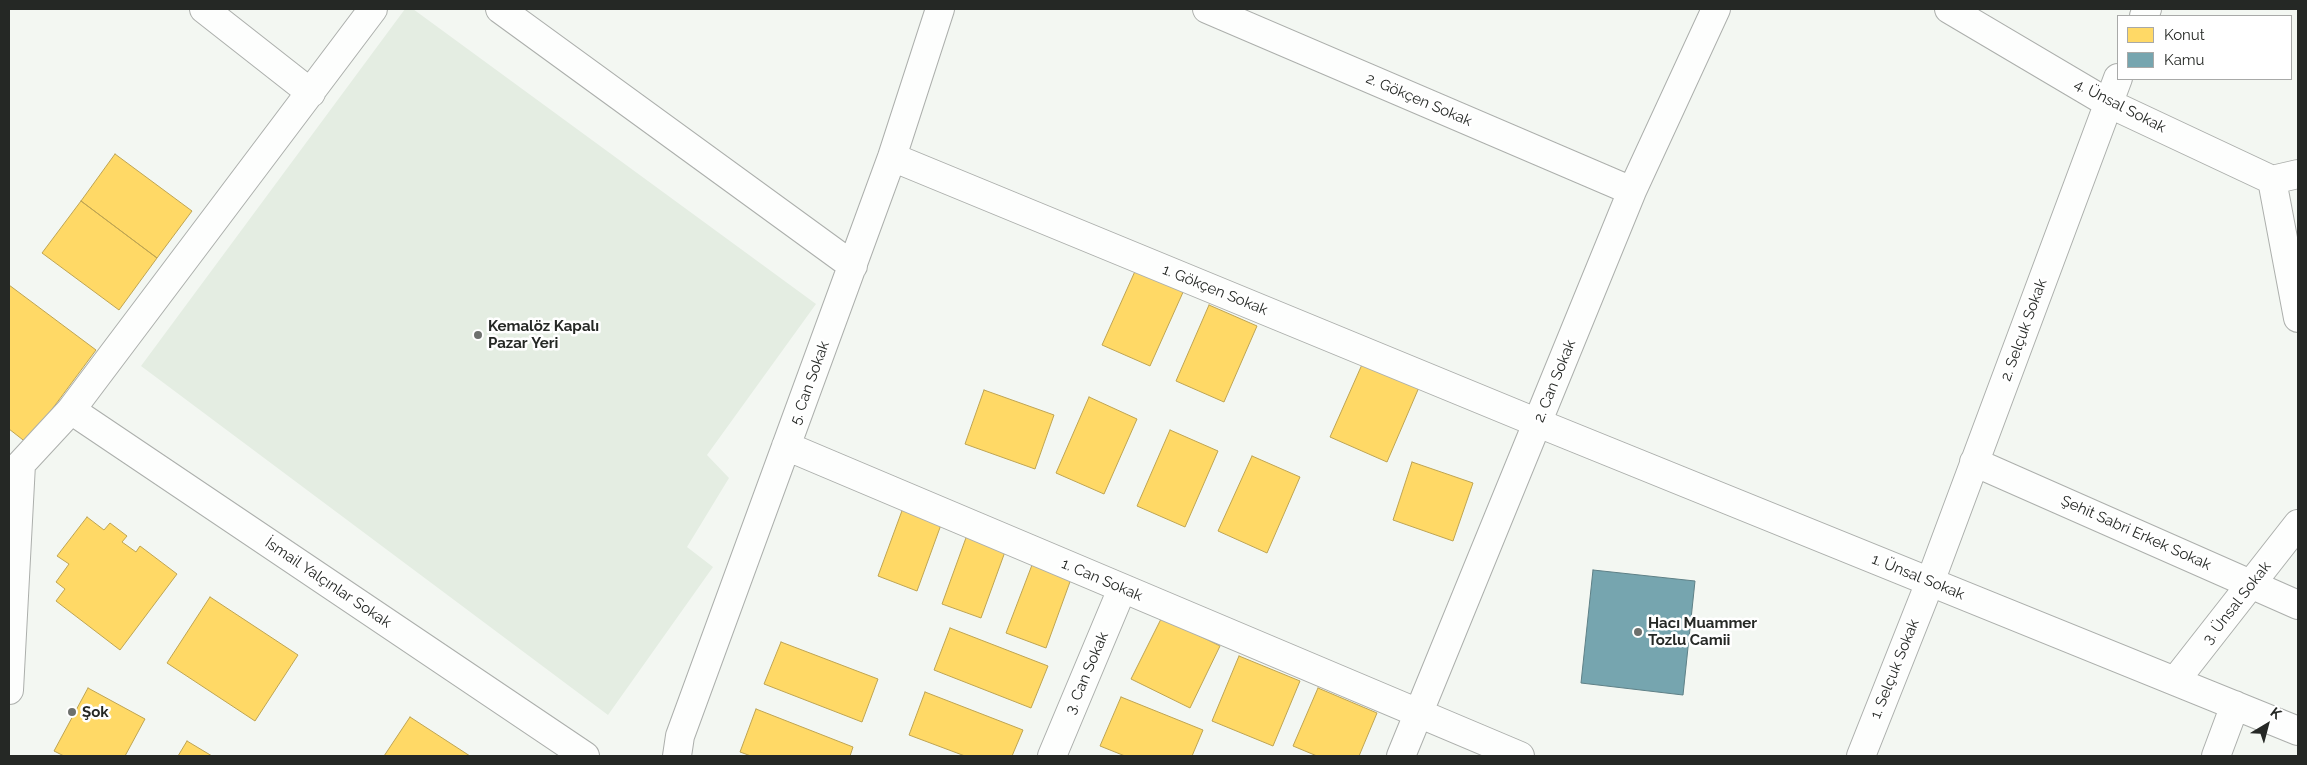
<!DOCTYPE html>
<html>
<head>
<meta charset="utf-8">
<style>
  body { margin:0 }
  #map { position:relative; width:2307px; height:765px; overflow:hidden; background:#f3f7f2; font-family:Raleway,sans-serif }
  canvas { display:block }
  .frame { position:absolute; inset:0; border:10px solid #252825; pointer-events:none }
  .legend { position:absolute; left:2117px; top:15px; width:175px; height:65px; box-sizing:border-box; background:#fff; border:1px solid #a8a9a8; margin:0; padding:6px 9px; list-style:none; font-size:15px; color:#252825 }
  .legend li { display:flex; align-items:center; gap:10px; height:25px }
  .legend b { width:25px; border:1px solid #a8a9a8 }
  .north { position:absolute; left:2242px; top:700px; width:50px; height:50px; -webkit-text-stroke:4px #fff; paint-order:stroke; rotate:37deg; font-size:14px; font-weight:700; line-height:20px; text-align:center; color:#252825 }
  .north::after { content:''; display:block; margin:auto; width:18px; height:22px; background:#252825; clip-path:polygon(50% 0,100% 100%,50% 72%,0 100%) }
</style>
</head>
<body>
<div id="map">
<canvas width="2307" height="765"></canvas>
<div class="frame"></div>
<ul class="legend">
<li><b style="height:14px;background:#ffd966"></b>Konut</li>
<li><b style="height:14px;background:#76a5af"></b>Kamu</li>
</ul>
<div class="north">K</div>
</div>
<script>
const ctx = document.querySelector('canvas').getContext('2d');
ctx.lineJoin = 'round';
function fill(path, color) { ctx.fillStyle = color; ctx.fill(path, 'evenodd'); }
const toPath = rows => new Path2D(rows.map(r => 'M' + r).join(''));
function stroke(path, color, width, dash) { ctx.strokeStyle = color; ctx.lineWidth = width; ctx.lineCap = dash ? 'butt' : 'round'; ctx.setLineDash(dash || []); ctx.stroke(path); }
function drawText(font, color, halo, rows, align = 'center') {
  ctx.font = font + ' Raleway,sans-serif'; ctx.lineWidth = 5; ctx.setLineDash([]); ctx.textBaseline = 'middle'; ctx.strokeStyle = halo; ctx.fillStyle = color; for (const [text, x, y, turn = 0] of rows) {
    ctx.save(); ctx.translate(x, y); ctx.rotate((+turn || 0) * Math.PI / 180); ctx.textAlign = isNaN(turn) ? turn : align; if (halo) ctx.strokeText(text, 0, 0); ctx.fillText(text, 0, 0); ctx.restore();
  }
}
fill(toPath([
  [405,9,413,9,816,304,707,455,729,478,687,547,713,567,608,715,141,366]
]), '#e4ede2');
const homes = toPath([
  [115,154,192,211,157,258,81,201,115,154],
  [81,201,157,258,119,310,42,253,81,201],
  [1136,269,1184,290,1150,366,1102,345,1136,269],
  [9,285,96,350,27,443,9,429,9,285],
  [1209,305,1257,326,1224,402,1176,381,1209,305],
  [1364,360,1420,385,1387,462,1330,437,1364,360],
  [984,390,1054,415,1035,469,965,444,984,390],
  [1089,397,1137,419,1104,494,1056,473,1089,397],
  [1170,430,1218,451,1185,527,1137,506,1170,430],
  [1252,456,1300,477,1267,553,1218,531,1252,456],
  [1412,462,1473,483,1453,541,1393,520,1412,462],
  [903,508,942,522,917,591,878,576,903,508],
  [87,517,104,530,110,523,127,536,122,542,136,552,140,546,177,574,120,650,56,601,65,589,56,582,69,564,57,556,87,517],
  [967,535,1006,549,981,618,942,604,967,535],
  [1032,565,1071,579,1046,648,1006,633,1032,565],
  [210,597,298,655,255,721,167,663,210,597],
  [1162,617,1220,646,1190,708,1131,679,1162,617],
  [950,628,1048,666,1031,708,934,670,950,628],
  [781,642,878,679,862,722,764,684,781,642],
  [1239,656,1300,681,1273,746,1212,721,1239,656],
  [88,688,145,719,125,756,64,756,54,751,88,688],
  [1318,688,1377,713,1359,756,1317,756,1293,746,1318,688],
  [925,692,1023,730,1012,756,965,756,909,735,925,692],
  [1121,697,1203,730,1192,756,1125,756,1100,746,1121,697],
  [756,709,853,747,850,756,751,756,740,752,756,709],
  [410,717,470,756,384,756,410,717],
  [187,741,212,756,178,756,187,741]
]);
fill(homes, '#ffd966');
stroke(homes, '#bea452', 1);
const public = toPath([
  [1593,570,1695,581,1683,695,1581,683,1593,570]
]);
fill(public, '#76a5af');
stroke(public, '#5e8086', 1);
const minor = toPath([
  [204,9,311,93],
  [500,9,853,266],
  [1207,9,1632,191],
  [1949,9,2108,103,2272,180,2298,174],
  [2144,16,2147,9],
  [892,157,1538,423,2298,731],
  [2272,180,2298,318],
  [71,410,585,756],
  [786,446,1520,756],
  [1974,462,2298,605],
  [21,464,71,410,373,9],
  [2175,681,2298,524],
  [9,690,21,464],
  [677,756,680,736,892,157,940,9],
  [1052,756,1122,589],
  [1401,756,1632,191,1716,9],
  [1861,756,1930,582,2118,78],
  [2216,756,2235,705]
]);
stroke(minor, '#acafac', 30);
stroke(minor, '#fdfefd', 28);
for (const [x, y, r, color] of [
  [478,335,5,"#6d706d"],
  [1638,632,5,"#6d706d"],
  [72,712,5,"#6d706d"]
]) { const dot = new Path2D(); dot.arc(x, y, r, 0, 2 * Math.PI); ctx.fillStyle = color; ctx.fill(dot); stroke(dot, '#fff', 2); }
drawText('15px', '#252825', '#fff', [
  ["2. Gökçen Sokak",1419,100,23],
  ["4. Ünsal Sokak",2120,106,27],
  ["1. Gökçen Sokak",1215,290,22],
  ["2. Selçuk Sokak",2024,330,-70],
  ["2. Can Sokak",1555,381,-68],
  ["5. Can Sokak",810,383,-70],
  ["Şehit Sabri Erkek Sokak",2136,533,24],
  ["1. Ünsal Sokak",1918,577,22],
  ["1. Can Sokak",1102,580,23],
  ["İsmail Yalçınlar Sokak",328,583,34],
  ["3. Ünsal Sokak",2237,603,-52],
  ["1. Selçuk Sokak",1895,669,-68],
  ["3. Can Sokak",1087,673,-67]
]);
drawText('bold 15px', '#252825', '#fff', [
  ["Kemalöz Kapalı",488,326],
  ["Pazar Yeri",488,343],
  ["Hacı Muammer",1648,623],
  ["Tozlu Camii",1648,640],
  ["Şok",82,712]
], 'left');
</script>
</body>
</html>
